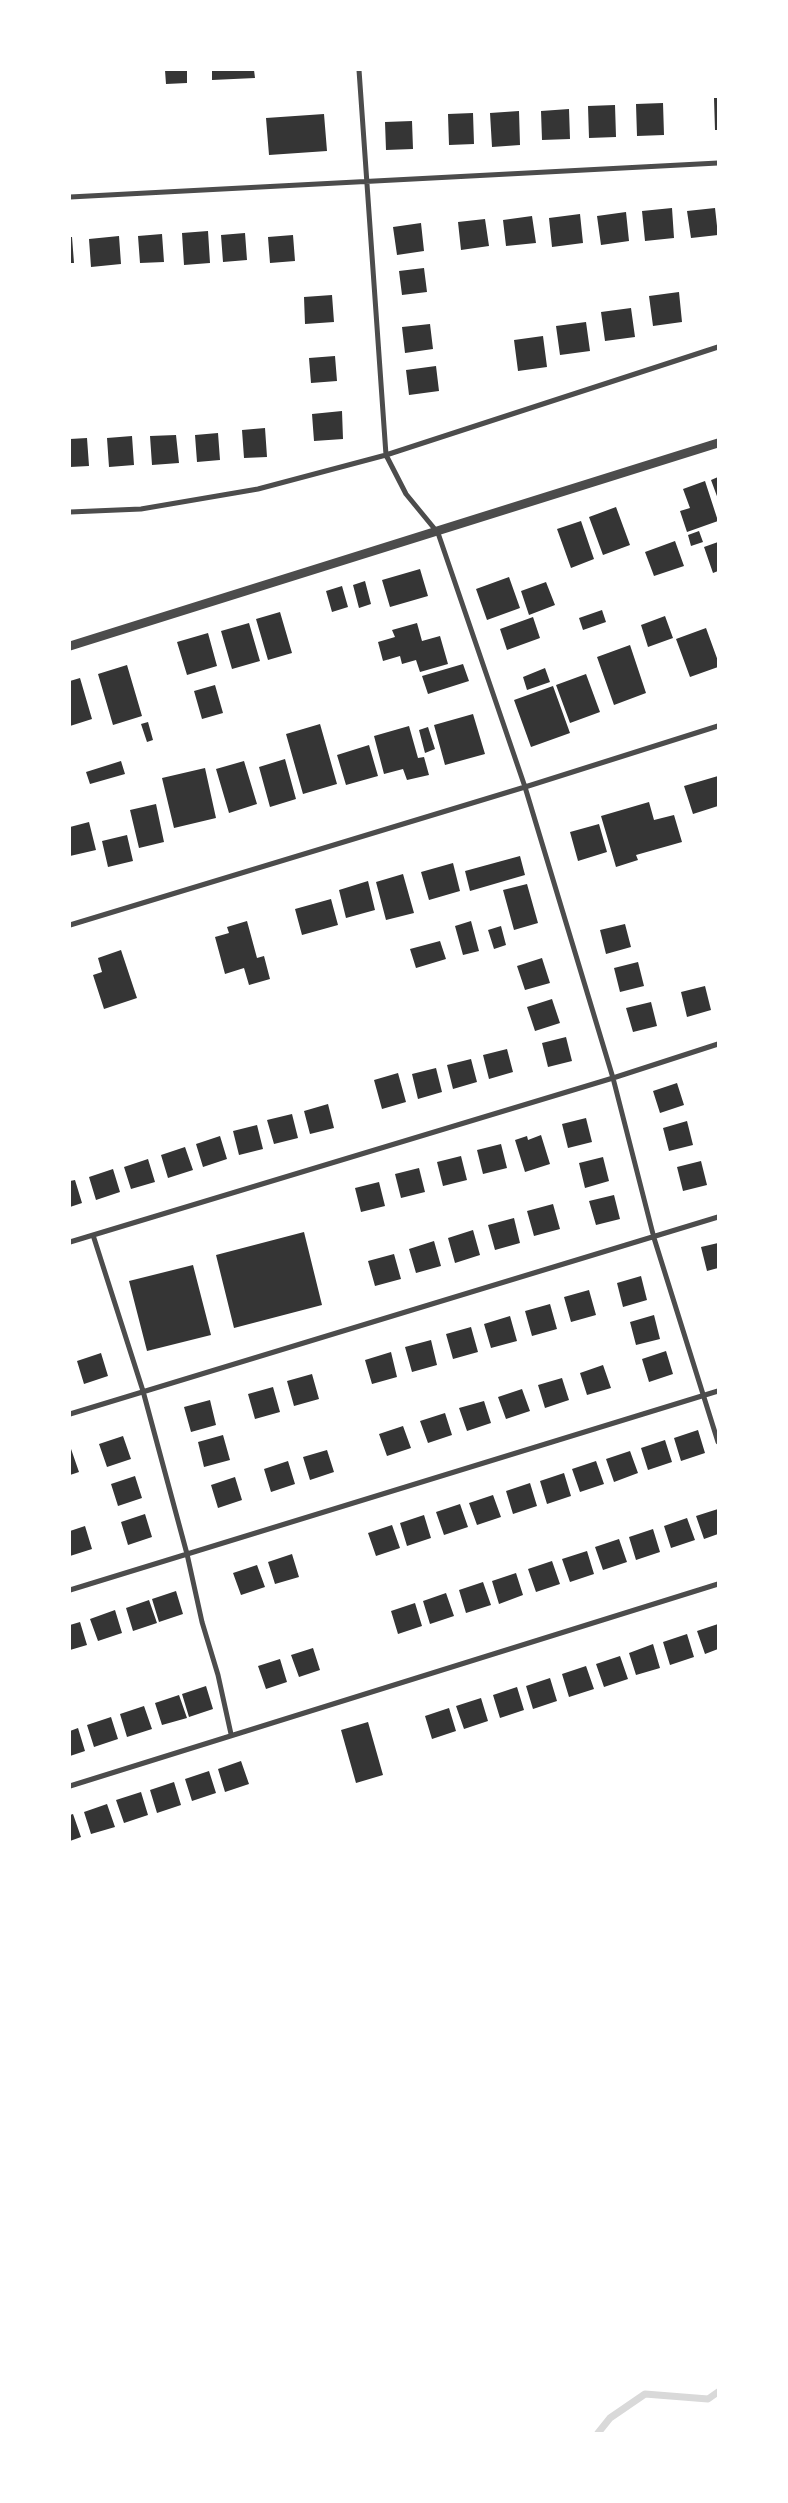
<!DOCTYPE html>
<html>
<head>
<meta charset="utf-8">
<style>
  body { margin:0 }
  #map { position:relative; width:788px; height:2503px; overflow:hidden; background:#fff; font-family:Roboto,sans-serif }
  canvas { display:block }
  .frame { position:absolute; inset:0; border:71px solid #fff; pointer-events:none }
</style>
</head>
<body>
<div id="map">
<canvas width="788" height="2503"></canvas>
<div class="frame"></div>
</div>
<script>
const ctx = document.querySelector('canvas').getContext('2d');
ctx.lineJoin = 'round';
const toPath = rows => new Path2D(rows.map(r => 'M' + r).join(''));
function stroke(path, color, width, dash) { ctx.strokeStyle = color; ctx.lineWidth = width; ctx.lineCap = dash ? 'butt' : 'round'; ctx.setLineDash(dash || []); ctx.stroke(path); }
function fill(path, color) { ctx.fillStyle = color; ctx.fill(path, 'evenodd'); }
stroke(toPath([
  [598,2433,610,2418,645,2394,708,2399,718,2392]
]), '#d9d9d9', 7);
fill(toPath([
  [165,70,187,70,187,83,166,84],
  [212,70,254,70,255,78,212,80],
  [714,98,718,98,718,130,715,130],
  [663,103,664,135,637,136,636,104],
  [615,105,616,137,589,138,588,106],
  [569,109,570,139,542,140,541,111],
  [519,111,520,145,492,147,490,113],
  [473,113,474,144,449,145,448,114],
  [324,114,327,151,269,155,266,118],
  [412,121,413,149,386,150,385,122],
  [672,208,674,238,645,241,642,211],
  [715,208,718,235,691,238,687,211],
  [626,212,629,241,601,245,597,216],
  [580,214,583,243,552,247,549,218],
  [532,216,536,243,506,246,503,220],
  [485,219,489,246,461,250,458,222],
  [421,223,424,251,397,255,393,227],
  [208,231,210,263,184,265,182,233],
  [245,233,247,260,223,262,221,235],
  [162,234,164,262,140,263,138,236],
  [293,235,295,261,270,263,268,237],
  [119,236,121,264,91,267,89,239],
  [70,237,72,237,74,263,70,263],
  [424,268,427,292,402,295,399,271],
  [679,292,682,322,653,326,649,296],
  [332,295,334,322,305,324,304,297],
  [631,308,635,337,605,341,601,312],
  [586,322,590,351,560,355,556,326],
  [430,324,433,349,405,353,402,327],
  [543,336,547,367,518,371,514,340],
  [335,356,337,381,311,383,309,358],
  [436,366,439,391,409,395,406,370],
  [342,411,343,439,314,441,312,414],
  [265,428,267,457,244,458,242,430],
  [218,433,220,460,197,462,195,435],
  [176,435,179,463,152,465,150,436],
  [132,436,134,465,109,467,107,438],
  [87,438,89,466,70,467,70,439],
  [718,477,718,499,711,480],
  [705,481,718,521,687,532,680,511,690,508,683,489],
  [616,507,630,545,603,555,589,517],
  [581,521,594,559,571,568,557,529],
  [699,531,703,542,691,546,688,535],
  [675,541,684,566,654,576,645,552],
  [718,542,718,571,713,573,704,547],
  [420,569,428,596,390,607,382,580],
  [509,577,520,608,487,620,476,589],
  [365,581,371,604,359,608,353,585],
  [546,582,555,605,529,615,521,591],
  [342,586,348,607,332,612,326,591],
  [602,610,606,622,583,630,579,618],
  [280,612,292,653,268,660,256,619],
  [665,616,673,638,648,647,641,625],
  [533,617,540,638,507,650,500,629],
  [249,623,260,661,232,669,221,631],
  [417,623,422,641,440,636,448,664,420,672,416,660,402,664,400,656,383,661,378,642,395,637,392,630],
  [706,628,718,661,718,667,690,677,676,639],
  [208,633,217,666,187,675,177,642],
  [630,645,646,693,614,705,597,657],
  [463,664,469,681,428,694,422,676],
  [127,665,142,716,113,725,98,674],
  [545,668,550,682,527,690,523,677],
  [586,674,600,712,570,723,556,685],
  [80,678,92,719,70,726,70,681],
  [215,685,223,713,202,719,194,691],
  [553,686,570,733,531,747,514,700],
  [473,714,485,754,445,765,434,725],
  [148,722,153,740,147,742,141,724],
  [320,724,337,784,303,794,286,734],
  [409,726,418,758,424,757,429,775,407,780,403,769,384,774,374,736],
  [428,727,435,749,425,753,419,730],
  [369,745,378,776,346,785,337,755],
  [285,759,296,799,270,807,259,767],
  [121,761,125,774,90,784,86,772],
  [244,761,257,804,229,813,216,769],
  [205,768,216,818,174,828,162,778],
  [718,776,718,806,693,814,684,786],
  [649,802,654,820,674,815,682,842,636,855,638,860,616,867,601,816],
  [156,804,164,842,139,848,130,810],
  [89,822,96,850,70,856,70,827],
  [599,824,607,852,578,861,570,832],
  [127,835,133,861,108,867,102,841],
  [520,856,525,875,470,891,465,871],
  [453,863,460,891,429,900,421,872],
  [403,874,414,913,386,920,376,882],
  [368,881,375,910,346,918,339,890],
  [527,884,538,923,514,930,503,890],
  [331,899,338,925,302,935,295,909],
  [247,921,257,958,264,956,270,979,249,985,244,968,225,974,215,937,229,933,227,927],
  [471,921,479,951,463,955,455,926],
  [625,924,631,947,606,954,600,930],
  [501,926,506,945,494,949,488,930],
  [440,941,446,959,416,968,410,949],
  [121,950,137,998,104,1009,93,975,102,972,98,958],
  [542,958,550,983,525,990,517,966],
  [638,962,644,986,620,992,614,968],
  [705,986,711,1010,687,1017,681,992],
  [552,999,560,1023,535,1031,527,1007],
  [651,1002,657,1026,633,1032,626,1008],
  [566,1037,572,1061,548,1067,542,1043],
  [507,1049,513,1072,489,1079,483,1055],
  [471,1059,477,1082,453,1089,447,1065],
  [436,1068,442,1092,418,1099,412,1074],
  [398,1073,406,1102,382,1109,374,1080],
  [677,1083,684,1105,660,1113,653,1091],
  [328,1104,334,1128,310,1134,304,1111],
  [292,1114,298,1138,274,1144,267,1120],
  [586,1118,592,1142,568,1148,562,1124],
  [687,1121,693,1145,669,1151,663,1128],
  [257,1125,263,1149,239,1155,233,1131],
  [541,1135,550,1164,525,1172,515,1140,527,1136,528,1140],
  [220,1136,227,1159,203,1167,196,1144],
  [501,1144,507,1168,483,1174,477,1150],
  [185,1147,193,1170,168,1178,161,1155],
  [461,1156,467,1180,443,1186,437,1162],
  [603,1157,609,1181,585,1188,579,1163],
  [148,1159,155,1182,131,1189,124,1167],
  [701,1161,707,1185,683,1191,677,1167],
  [419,1168,425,1192,401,1198,395,1174],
  [113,1169,120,1192,96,1200,89,1177],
  [75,1180,82,1203,70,1207,70,1181],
  [379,1182,385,1206,361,1212,355,1188],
  [614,1195,620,1219,596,1225,589,1201],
  [553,1204,560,1229,534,1236,527,1211],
  [514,1218,520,1243,495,1250,488,1225],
  [473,1230,480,1255,455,1263,448,1238],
  [304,1232,322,1305,234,1328,216,1255],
  [434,1241,441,1266,416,1273,409,1249],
  [718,1243,718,1268,707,1271,701,1247],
  [394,1254,401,1279,375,1286,368,1261],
  [193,1265,211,1335,147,1351,129,1281],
  [641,1276,647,1300,623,1307,617,1283],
  [589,1290,596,1315,571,1322,564,1297],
  [550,1304,557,1329,532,1336,525,1311],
  [654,1315,660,1339,636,1345,630,1322],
  [510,1316,517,1341,491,1348,484,1324],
  [471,1327,478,1352,453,1359,446,1334],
  [431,1340,437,1365,412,1372,405,1347],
  [666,1351,673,1374,649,1382,642,1359],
  [391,1352,397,1377,372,1384,365,1360],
  [101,1353,108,1376,84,1384,77,1361],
  [603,1365,611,1388,587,1395,580,1373],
  [312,1374,319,1399,294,1406,287,1381],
  [562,1378,569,1400,545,1408,538,1385],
  [273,1387,280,1412,255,1419,248,1394],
  [522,1389,530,1411,506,1419,498,1397],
  [210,1400,216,1425,191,1432,184,1407],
  [484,1401,491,1423,467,1431,459,1408],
  [445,1413,452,1435,428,1443,420,1421],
  [403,1426,411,1448,387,1456,379,1434],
  [698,1430,705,1453,681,1461,674,1438],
  [223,1435,230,1460,204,1467,198,1442],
  [123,1436,131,1459,107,1467,99,1444],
  [665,1440,672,1462,648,1470,641,1448],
  [70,1446,79,1472,70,1475],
  [327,1450,334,1472,310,1480,303,1457],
  [630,1451,638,1473,614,1482,606,1459],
  [288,1461,295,1484,271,1492,264,1469],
  [596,1461,604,1484,580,1492,572,1469],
  [564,1473,571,1496,547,1504,540,1481],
  [135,1476,142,1498,118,1506,111,1484],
  [235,1477,242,1500,218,1508,211,1485],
  [530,1483,537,1506,513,1514,506,1491],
  [493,1495,501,1517,477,1525,469,1503],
  [460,1504,468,1527,444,1535,436,1512],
  [718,1509,718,1534,704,1539,696,1516],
  [145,1514,152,1537,128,1545,121,1522],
  [424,1515,431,1538,407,1546,400,1523],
  [687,1518,695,1540,671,1548,664,1526],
  [392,1525,400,1548,376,1556,368,1533],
  [85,1526,92,1549,70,1556,70,1531],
  [653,1529,660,1552,636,1560,629,1537],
  [619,1539,627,1562,603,1570,595,1547],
  [587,1551,594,1574,570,1582,562,1559],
  [292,1554,299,1577,275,1584,268,1562],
  [552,1561,560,1584,536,1592,528,1569],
  [257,1565,265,1587,241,1595,233,1573],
  [516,1573,523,1595,499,1604,492,1581],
  [483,1582,491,1605,466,1613,459,1590],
  [176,1591,183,1614,159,1622,152,1599],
  [446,1593,454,1616,430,1624,423,1601],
  [149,1600,157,1623,133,1631,126,1608],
  [415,1603,422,1626,398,1634,391,1611],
  [115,1610,122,1633,98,1641,90,1619],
  [80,1622,87,1645,70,1650,70,1625],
  [718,1624,718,1649,705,1654,697,1631],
  [687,1634,694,1657,670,1665,663,1642],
  [653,1644,660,1668,636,1675,629,1653],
  [313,1648,320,1670,299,1677,291,1655],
  [620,1656,628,1679,604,1687,596,1664],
  [280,1659,287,1682,266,1689,258,1666],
  [586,1666,594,1689,569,1697,562,1674],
  [550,1678,557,1701,533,1709,526,1686],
  [206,1686,213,1709,189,1717,182,1694],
  [517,1687,524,1710,500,1718,493,1695],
  [179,1695,187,1718,162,1725,155,1703],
  [481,1698,488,1721,464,1729,456,1706],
  [144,1706,152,1729,127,1737,120,1714],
  [449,1708,456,1731,432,1739,425,1716],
  [111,1717,118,1739,94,1747,87,1725],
  [368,1722,383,1775,356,1783,341,1730],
  [78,1728,85,1751,70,1756,70,1731],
  [241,1761,249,1784,225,1792,218,1769],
  [209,1771,216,1793,192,1801,185,1779],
  [174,1782,181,1805,157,1813,150,1790],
  [141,1792,148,1815,124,1823,116,1800],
  [107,1804,115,1827,91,1834,84,1812],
  [73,1814,81,1837,70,1841,70,1815]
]), '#353535');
stroke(toPath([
  [359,70,386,455,406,494,438,533,525,787,613,1078,654,1238,718,1442],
  [70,197,718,163],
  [70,512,141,509,258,489,386,455,718,347],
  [70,925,525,787,718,726],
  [93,1235,143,1391,187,1554,202,1622,218,1675,231,1734],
  [70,1242,613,1078,718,1044],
  [70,1414,718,1217],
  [70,1590,718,1391],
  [70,1786,718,1584]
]), '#4c4c4c', 5);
stroke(toPath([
  [70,646,718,443]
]), '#4c4c4c', 9);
</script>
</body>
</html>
